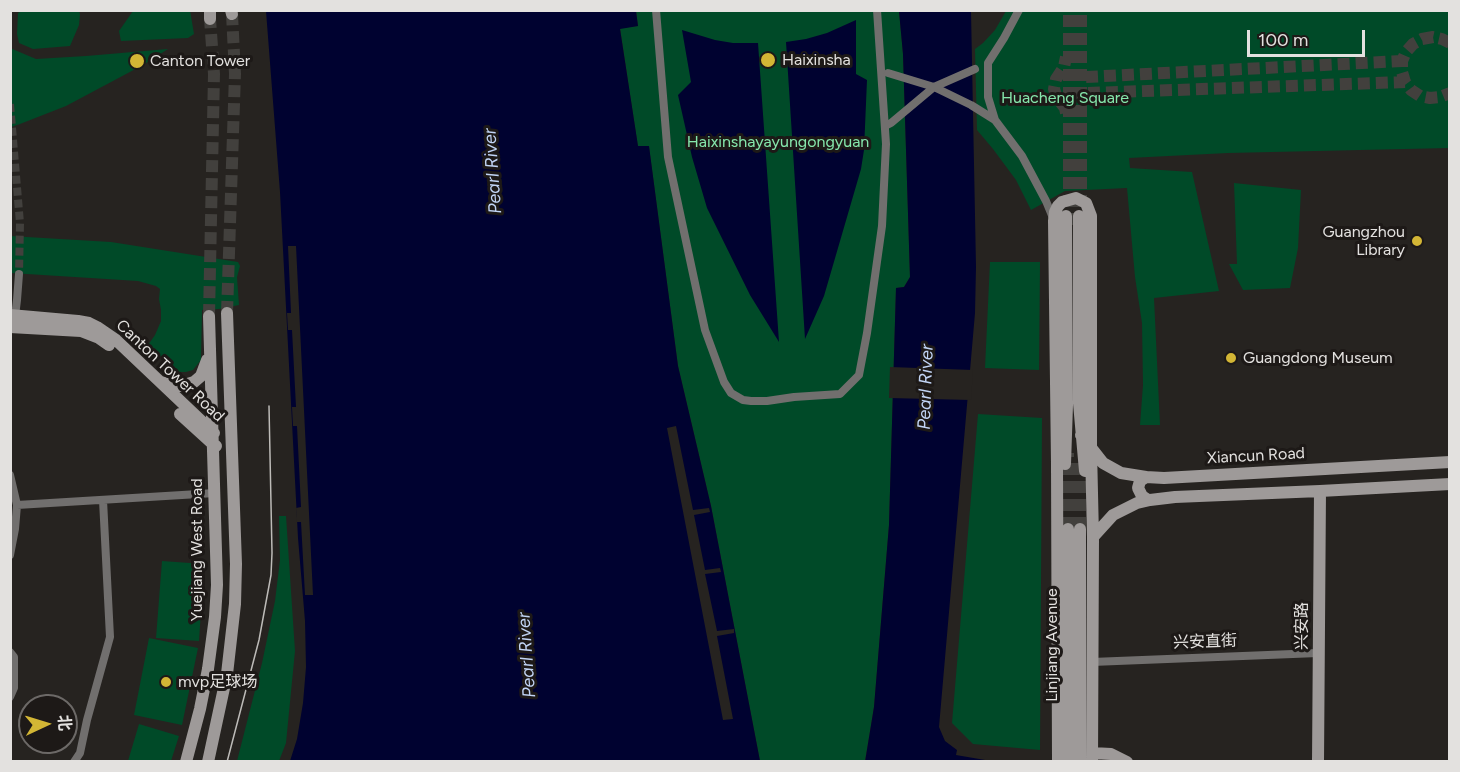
<!DOCTYPE html>
<html>
<head>
<meta charset="utf-8">
<style>
  body { margin:0 }
  #map { position:relative; width:1460px; height:772px; overflow:hidden; background:#262320; font-family:Figtree,"Noto Sans SC",sans-serif }
  canvas { display:block }
  .frame { position:absolute; inset:0; border:12px solid #e3e1df; pointer-events:none }
  .north { position:absolute; left:18px; top:694px; width:60px; height:60px; box-sizing:border-box; background:#1d1917; border:2px solid #6c6967; border-radius:50%; rotate:86deg; font-size:16px; font-weight:700; line-height:24px; text-align:center; color:#e3e1df }
  .north::after { content:''; display:block; margin:auto; width:21px; height:27px; background:#d3b635; clip-path:polygon(50% 0,100% 100%,50% 72%,0 100%) }
  .scale { position:absolute; left:1247px; top:30px; width:118px; height:27px; box-sizing:border-box; border:3px solid #e3e1df; border-top:0; padding-left:8px; font-size:18px; line-height:21px; white-space:nowrap; color:#e3e1df; -webkit-text-stroke:4px #1d1917; paint-order:stroke }
</style>
</head>
<body>
<div id="map">
<canvas width="1460" height="772"></canvas>
<div class="frame"></div>
<div class="north">北</div>
<div class="scale">100 m</div>
</div>
<script>
const ctx = document.querySelector('canvas').getContext('2d');
ctx.lineJoin = 'round';
function fill(path, color) { ctx.fillStyle = color; ctx.fill(path, 'evenodd'); }
const toPath = rows => new Path2D(rows.map(r => 'M' + r).join(''));
function stroke(path, color, width, dash) { ctx.strokeStyle = color; ctx.lineWidth = width; ctx.lineCap = dash ? 'butt' : 'round'; ctx.setLineDash(dash || []); ctx.stroke(path); }
function drawText(font, color, halo, rows, align = 'center') {
  ctx.font = font + ' Figtree,"Noto Sans SC",sans-serif'; ctx.lineWidth = 6; ctx.setLineDash([]); ctx.textBaseline = 'middle'; ctx.strokeStyle = halo; ctx.fillStyle = color; for (const [text, x, y, turn = 0] of rows) {
    ctx.save(); ctx.translate(x, y); ctx.rotate((+turn || 0) * Math.PI / 180); ctx.textAlign = isNaN(turn) ? turn : align; if (halo) ctx.strokeText(text, 0, 0); ctx.fillText(text, 0, 0); ctx.restore();
  }
}
fill(toPath([
  [190,10,194,34,188,38,121,41,119,31,133,11],
  [21,11,79,11,80,14,79,25,70,46,33,49,19,43,17,34,18,13],
  [636,11,899,11,903,54,910,277,904,287,896,288,889,525,874,707,865,761,760,761,711,506,678,366,649,147,638,147,620,28,638,26],
  [1006,11,1449,11,1449,148,1228,153,1129,158,1130,168,1192,172,1219,291,1154,298,1160,425,1140,425,1143,385,1142,323,1135,277,1127,188,1065,191,1031,210,1016,180,993,149,977,130,975,49,983,43,995,30],
  [10,48,36,59,86,56,168,49,143,65,66,106,20,124,11,127],
  [1234,183,1301,190,1298,248,1290,288,1243,290,1229,264,1237,264],
  [10,236,111,242,238,262,240,266,237,277,239,305,219,309,202,310,201,360,193,370,186,372,177,372,148,345,155,335,161,321,161,310,159,299,160,289,156,286,138,281,11,273],
  [990,262,1040,262,1039,370,985,368],
  [978,414,1042,418,1040,750,973,744,952,723],
  [279,516,286,516,295,651,286,743,279,761,237,761,262,663,275,601,280,560],
  [162,561,204,564,199,641,156,638],
  [149,638,198,648,182,725,134,715],
  [139,724,179,736,171,761,128,761]
]), '#004a28');
fill(toPath([
  [266,11,636,11,638,26,620,29,638,146,649,146,678,366,711,506,760,761,290,761,297,739,303,703,306,667,305,621,298,538,280,192],
  [899,11,971,11,976,267,975,313,939,727,945,741,957,750,956,755,991,761,865,762,874,707,889,525,896,288,904,287,910,277,903,54],
  [856,20,856,74,867,80,864,150,861,169,824,296,805,339,786,42,806,39,827,33],
  [682,30,715,40,733,43,758,43,779,342,750,295,707,208,692,157,678,95,691,82]
]), '#000230');
fill(toPath([
  [288,246,296,246,313,595,305,595,301,522,297,522,296,508,301,507,297,426,293,426,292,407,296,407,292,330,288,330,287,313,291,313],
  [890,367,973,370,971,400,889,398],
  [676,426,693,510,709,508,710,512,694,515,705,570,720,568,721,572,705,574,717,631,734,629,734,633,717,636,733,719,723,720,667,428]
]), '#262320');
stroke(toPath([
  [10,104,20,223,19,274]
]), '#42403d', 8, [8, 4]);
stroke(toPath([
  [1450,43,1442,39,1433,37,1422,39,1413,44,1406,52,1402,61,1402,72,1405,82,1411,90,1420,96,1430,98,1440,97,1450,93],
  [1086,77,1402,61],
  [1088,93,1405,82],
  [1066,113,1065,108,1057,98,1054,89,1056,79,1064,67,1066,57],
  [1069,225,1069,10],
  [1081,225,1081,10],
  [227,313,235,74,232,14],
  [209,316,214,74,210,19],
  [1068,529,1068,453],
  [1080,529,1080,458]
]), '#42403d', 12, [12, 6]);
stroke(toPath([
  [656,10,668,157,705,330,724,382,731,393,743,400,751,401,767,401,794,397,840,394,859,375,867,333,882,226,886,144,877,10],
  [1019,10,1004,38,988,63,988,97,995,120,1022,156,1046,201,1053,218],
  [885,126,891,123,934,87,971,105,995,120],
  [14,317,15,316,17,300,19,274],
  [10,475,17,505,15,529,10,555],
  [17,505,215,493],
  [10,652,14,657,14,688,10,697],
  [1092,662,1318,653],
  [74,762,80,753,87,720,110,637,103,500]
]), '#716f6e', 8);
stroke(toPath([
  [210,10,210,19],
  [231,10,232,14],
  [1079,216,1079,403,1085,471],
  [10,315,78,321,89,323,97,327,116,340,214,433],
  [10,327,81,331,99,338,109,345],
  [161,382,174,386,181,386,194,382,201,376,207,360],
  [180,414,213,444,216,446],
  [1081,435,1103,463,1121,473,1146,477,1164,478,1450,462],
  [1065,464,1067,405,1066,216],
  [1146,477,1140,481,1138,488,1142,496,1148,500],
  [1068,529,1069,666,1068,762],
  [1080,529,1080,762],
  [1093,537,1113,515,1137,503,1150,500,1175,497,1320,491,1450,484],
  [1092,753,1111,754,1127,762],
  [186,762,200,709,208,669,215,617,217,585,209,316],
  [208,762,227,674,235,604,236,564,227,313],
  [1058,762,1057,464,1054,221,1055,212,1058,206,1062,202,1076,198,1086,203,1091,216,1091,449,1093,537,1092,762],
  [1318,762,1320,491]
]), '#9e9a99', 12);
stroke(toPath([
  [227,762,259,640,271,575,272,553,269,406]
]), '#bdbbb8', 1.5);
stroke(toPath([
  [888,73,934,87,975,69]
]), '#716f6e', 8);
for (const [x, y, r, color] of [
  [768,60,8,"#d3b635"],
  [137,61,8,"#d3b635"],
  [1417,241,6,"#d3b635"],
  [1231,358,6,"#d3b635"],
  [166,682,6,"#d3b635"]
]) { const dot = new Path2D(); dot.arc(x, y, r, 0, 2 * Math.PI); ctx.fillStyle = color; ctx.fill(dot); stroke(dot, '#1d1917', 2); }
drawText('16px', '#e3e1df', '#1d1917', [
  ["Haixinsha",782,60],
  ["Canton Tower",150,61],
  ["Guangzhou",1405,232,"right"],
  ["Library",1405,250,"right"],
  ["Guangdong Museum",1243,358],
  ["mvp足球场",178,682]
], 'left');
drawText('16px', '#86e7ac', '#1d1917', [
  ["Huacheng Square",1065,98],
  ["Haixinshayayungongyuan",778,142]
]);
drawText('16px', '#e3e1df', '#1d1917', [
  ["Canton Tower Road",170,371,43],
  ["Xiancun Road",1256,456,-3],
  ["Yuejiang West Road",197,550,-90],
  ["兴安路",1302,626,-90],
  ["兴安直街",1205,642,-2],
  ["Linjiang Avenue",1052,645,-90]
]);
drawText('italic 18px', '#c1d4f5', '#1d1917', [
  ["Pearl River",493,171,-94],
  ["Pearl River",926,387,-88],
  ["Pearl River",527,655,-94]
]);
</script>
</body>
</html>
